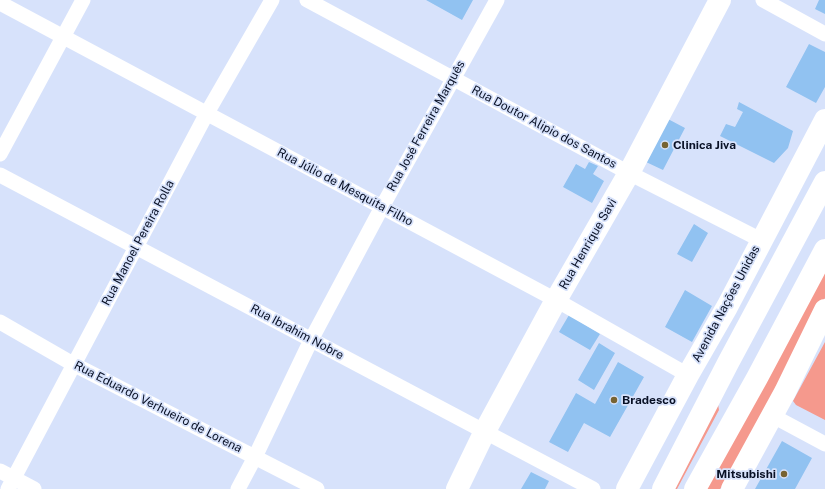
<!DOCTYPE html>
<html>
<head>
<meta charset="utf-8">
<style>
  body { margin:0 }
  canvas { display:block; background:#d7e2fb }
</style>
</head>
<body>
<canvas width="825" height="489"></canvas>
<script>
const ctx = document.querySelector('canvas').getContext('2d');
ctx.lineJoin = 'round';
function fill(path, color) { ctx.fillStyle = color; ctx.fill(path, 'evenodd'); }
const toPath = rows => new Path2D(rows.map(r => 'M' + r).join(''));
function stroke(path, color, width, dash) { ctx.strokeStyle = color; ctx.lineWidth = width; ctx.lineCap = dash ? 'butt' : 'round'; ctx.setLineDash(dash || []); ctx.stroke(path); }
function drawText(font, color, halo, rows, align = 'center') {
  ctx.font = font + ' "Public Sans",sans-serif'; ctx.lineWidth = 3.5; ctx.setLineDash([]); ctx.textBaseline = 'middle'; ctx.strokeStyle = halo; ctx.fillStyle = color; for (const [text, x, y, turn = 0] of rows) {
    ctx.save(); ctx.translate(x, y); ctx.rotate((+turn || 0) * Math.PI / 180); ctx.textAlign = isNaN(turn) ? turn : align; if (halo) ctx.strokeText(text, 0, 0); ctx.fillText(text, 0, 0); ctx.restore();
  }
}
fill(toPath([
  [825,267,825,298,732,473,720,489,706,489],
  [825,342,825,420,796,405,793,401],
  [718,404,719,410,677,489,673,489]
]), '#f5998d');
fill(toPath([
  [426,0,473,0,462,20],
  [819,0,825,0,825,14,815,9],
  [809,44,825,52,825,87,816,103,786,87],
  [739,102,793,131,788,148,774,163,720,136,726,124,735,127,743,112,737,109],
  [668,119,685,128,663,170,646,162],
  [589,162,598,166,593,174,604,181,592,203,563,187,576,164,585,169],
  [694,224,708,233,692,262,677,254],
  [685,290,712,306,692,342,665,327],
  [569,315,600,334,590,350,559,332],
  [599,343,615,353,594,390,578,380],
  [618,362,644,377,610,437,584,423,568,452,549,442,576,393,595,404],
  [782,441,812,458,795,489,755,489],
  [531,472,549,481,545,489,521,489]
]), '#91c2f1');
stroke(toPath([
  [307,0,629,173,761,240],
  [763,0,825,34],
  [0,3,556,300,688,375],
  [0,154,83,0],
  [0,175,593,489],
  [0,322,73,364,317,489],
  [771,415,825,444],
  [0,471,34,489],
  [8,489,207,113,272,0],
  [238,489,255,457,311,340,382,207,497,0]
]), '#fff', 15);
stroke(toPath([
  [457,489,485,431,556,300,629,173,720,0],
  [627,489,688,375,727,307,825,120],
  [663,489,728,363,825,182],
  [695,489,757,378,825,250],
  [732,489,785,392,825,310]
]), '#fff', 22);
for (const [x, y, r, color] of [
  [665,145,4,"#776332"],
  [614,400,4,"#776332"],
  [784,474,4,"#776332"]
]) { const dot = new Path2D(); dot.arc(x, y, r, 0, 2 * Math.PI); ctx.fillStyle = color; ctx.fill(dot); stroke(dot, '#d7e2fb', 1.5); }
drawText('12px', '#081025', '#d7e2fb', [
  ["Rua José Ferreira Marquês",426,126,-61],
  ["Rua Doutor Alipio dos Santos",544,127,28],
  ["Rua Júlio de Mesquita Filho",345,187,28],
  ["Rua Manoel Pereira Rolla",138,243,-62],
  ["Rua Henrique Savi",588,244,-60],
  ["Avenida Nações Unidas",726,304,-62],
  ["Rua Ibrahim Nobre",297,332,28],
  ["Rua Eduardo Verhueiro de Lorena",158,407,27]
]);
drawText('bold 12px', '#081025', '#d7e2fb', [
  ["Clinica Jiva",673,145],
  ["Bradesco",622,400],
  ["Mitsubishi",776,474,"right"]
], 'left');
</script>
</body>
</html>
